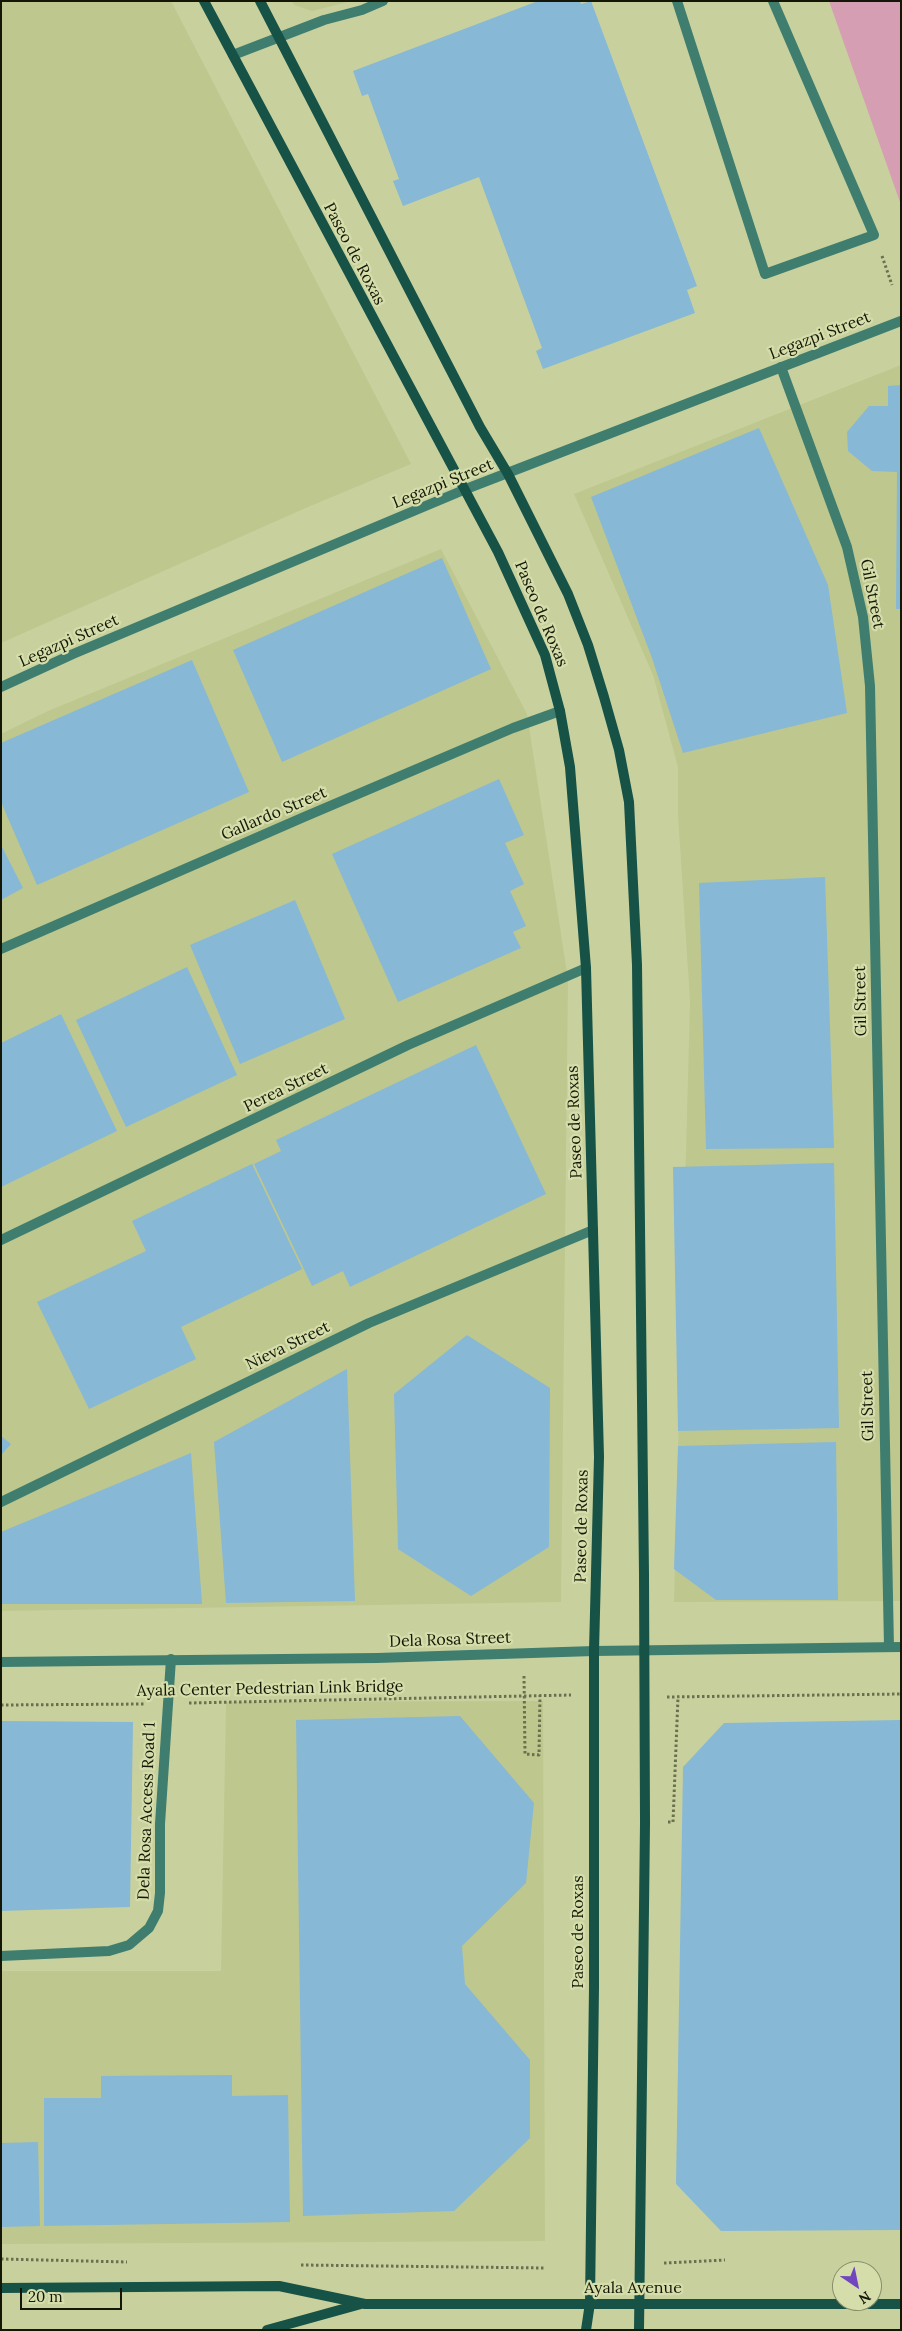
<!DOCTYPE html>
<html>
<head>
<meta charset="utf-8">
<style>
  body { margin:0 }
  #map { position:relative; width:902px; height:2331px; overflow:hidden; background:#c8d19e; font-family:Lora,serif }
  canvas { display:block }
  .frame { position:absolute; inset:0; border:2px solid #141705; pointer-events:none }
  .north { position:absolute; left:832px; top:2261px; width:50px; height:50px; box-sizing:border-box; background:#d5deab; border:1px solid #888e69; border-radius:50%; rotate:146deg; font-size:14px; font-weight:700; line-height:20px; text-align:center; color:#141705 }
  .north::after { content:''; display:block; margin:auto; width:18px; height:22px; background:#7146be; clip-path:polygon(50% 0,100% 100%,50% 72%,0 100%) }
  .scale { position:absolute; left:20px; top:2288px; width:102px; height:22px; box-sizing:border-box; border:2px solid #141705; border-top:0; padding-left:6px; font-size:15px; line-height:18px; white-space:nowrap; color:#141705; -webkit-text-stroke:4px #d5deab; paint-order:stroke }
</style>
</head>
<body>
<div id="map">
<canvas width="902" height="2331"></canvas>
<div class="frame"></div>
<div class="north">N</div>
<div class="scale">20 m</div>
</div>
<script>
const ctx = document.querySelector('canvas').getContext('2d');
ctx.lineJoin = 'round';
function fill(path, color) { ctx.fillStyle = color; ctx.fill(path, 'evenodd'); }
const toPath = rows => new Path2D(rows.map(r => 'M' + r).join(''));
function stroke(path, color, width, dash) { ctx.strokeStyle = color; ctx.lineWidth = width; ctx.lineCap = dash ? 'butt' : 'round'; ctx.setLineDash(dash || []); ctx.stroke(path); }
function drawText(font, color, halo, rows, align = 'center') {
  ctx.font = font + ' Lora,serif'; ctx.lineWidth = 4.5; ctx.setLineDash([]); ctx.textBaseline = 'middle'; ctx.strokeStyle = halo; ctx.fillStyle = color; for (const [text, x, y, turn = 0] of rows) {
    ctx.save(); ctx.translate(x, y); ctx.rotate((+turn || 0) * Math.PI / 180); ctx.textAlign = isNaN(turn) ? turn : align; if (halo) ctx.strokeText(text, 0, 0); ctx.fillText(text, 0, 0); ctx.restore();
  }
}
fill(toPath([
  [1,1,171,1,411,464,308,507,1,643],
  [292,1,352,1,312,11,294,5],
  [901,365,901,1601,674,1602,690,1001,678,815,678,767,653,675,574,494],
  [441,549,527,714,568,979,561,1602,1,1611,1,734,48,711],
  [543,1701,545,2241,1,2244,1,1971,221,1971,226,1702]
]), '#bec78e');
fill(toPath([
  [829,1,901,1,901,205]
]), '#d69eb2');
fill(toPath([
  [538,1,580,1,581,4,591,1,697,286,687,290,695,313,543,369,536,351,542,348,479,177,403,206,393,181,399,179,368,94,362,96,353,71],
  [901,385,901,609,896,609,897,472,872,471,848,451,847,432,869,406,888,406,888,386],
  [759,428,828,585,847,713,683,753,652,658,591,497],
  [442,558,491,669,282,762,233,650],
  [192,660,249,792,37,885,1,802,1,743],
  [499,779,524,835,505,843,524,884,510,891,526,926,513,932,521,948,398,1002,332,854],
  [1,845,23,888,1,900],
  [825,877,834,1148,706,1149,699,883],
  [295,900,345,1019,240,1064,190,945],
  [187,967,237,1075,126,1127,76,1020],
  [61,1014,117,1131,1,1187,1,1043],
  [476,1045,546,1194,350,1287,343,1271,312,1286,254,1164,281,1151,276,1140],
  [834,1163,839,1428,678,1431,673,1167],
  [252,1164,302,1269,181,1327,196,1359,89,1409,37,1302,146,1251,132,1221],
  [467,1335,550,1388,549,1547,471,1596,398,1549,394,1394],
  [347,1369,355,1601,226,1603,214,1442],
  [1,1436,11,1444,1,1455],
  [836,1442,838,1600,716,1600,674,1569,678,1446],
  [191,1453,202,1604,1,1604,1,1532],
  [460,1716,534,1803,526,1883,462,1946,465,1984,530,2060,530,2138,454,2211,303,2216,296,1720],
  [901,1720,901,2230,721,2231,676,2184,683,1767,724,1723],
  [1,1721,133,1722,130,1907,1,1911],
  [232,2075,232,2096,288,2095,290,2222,44,2226,44,2098,101,2098,101,2076],
  [38,2142,40,2226,1,2227,1,2143]
]), '#87b8d6');
stroke(toPath([
  [882,256,892,285],
  [524,1676,525,1754,539,1755,540,1695],
  [667,1697,901,1694],
  [189,1703,571,1695],
  [1,1705,146,1704],
  [668,1822,673,1822,678,1697],
  [1,2259,127,2262],
  [664,2263,725,2260],
  [301,2265,545,2268]
]), '#6a704e', 3, [2.5, 2.5]);
stroke(toPath([
  [677,1,765,274,874,235,773,1]
]), '#3f7e6f', 10);
stroke(toPath([
  [781,367,847,547,863,617,870,686,889,1647],
  [1,949,304,817,513,728,560,711],
  [1,1240,408,1045,586,968],
  [1,1502,369,1323,593,1230],
  [1,1956,109,1951,129,1945,149,1928,158,1911,160,1893,160,1824,171,1659]
]), '#3f7e6f', 10);
stroke(toPath([
  [233,55,324,20,362,10,383,1],
  [1,687,73,654,466,489,901,321],
  [1,1662,377,1658,594,1651,901,1647]
]), '#3f7e6f', 10);
stroke(toPath([
  [204,1,498,552,545,655,560,711,570,767,586,968,599,1457,594,1651,594,1987,590,2303,586,2330],
  [260,1,480,427,508,474,568,594,588,645,604,697,619,750,629,802,637,965,644,1575,645,1823,639,2330],
  [1,2288,279,2286,365,2304,901,2304],
  [267,2330,361,2304]
]), '#175246', 10);
drawText('16px', '#141705', '#d5deab', [
  ["Paseo de Roxas",354,254,62],
  ["Legazpi Street",820,336,-21],
  ["Legazpi Street",443,484,-22],
  ["Gil Street",872,594,79],
  ["Paseo de Roxas",541,614,67],
  ["Legazpi Street",69,641,-24],
  ["Gallardo Street",274,814,-23],
  ["Gil Street",861,1001,-91],
  ["Perea Street",286,1088,-26],
  ["Paseo de Roxas",575,1122,-92],
  ["Nieva Street",288,1346,-26],
  ["Gil Street",868,1406,-91],
  ["Paseo de Roxas",582,1526,-89],
  ["Dela Rosa Street",450,1640,-2],
  ["Ayala Center Pedestrian Link Bridge",270,1689,-1],
  ["Dela Rosa Access Road 1",147,1811,-88],
  ["Paseo de Roxas",578,1932,-90],
  ["Ayala Avenue",633,2288]
]);
</script>
</body>
</html>
